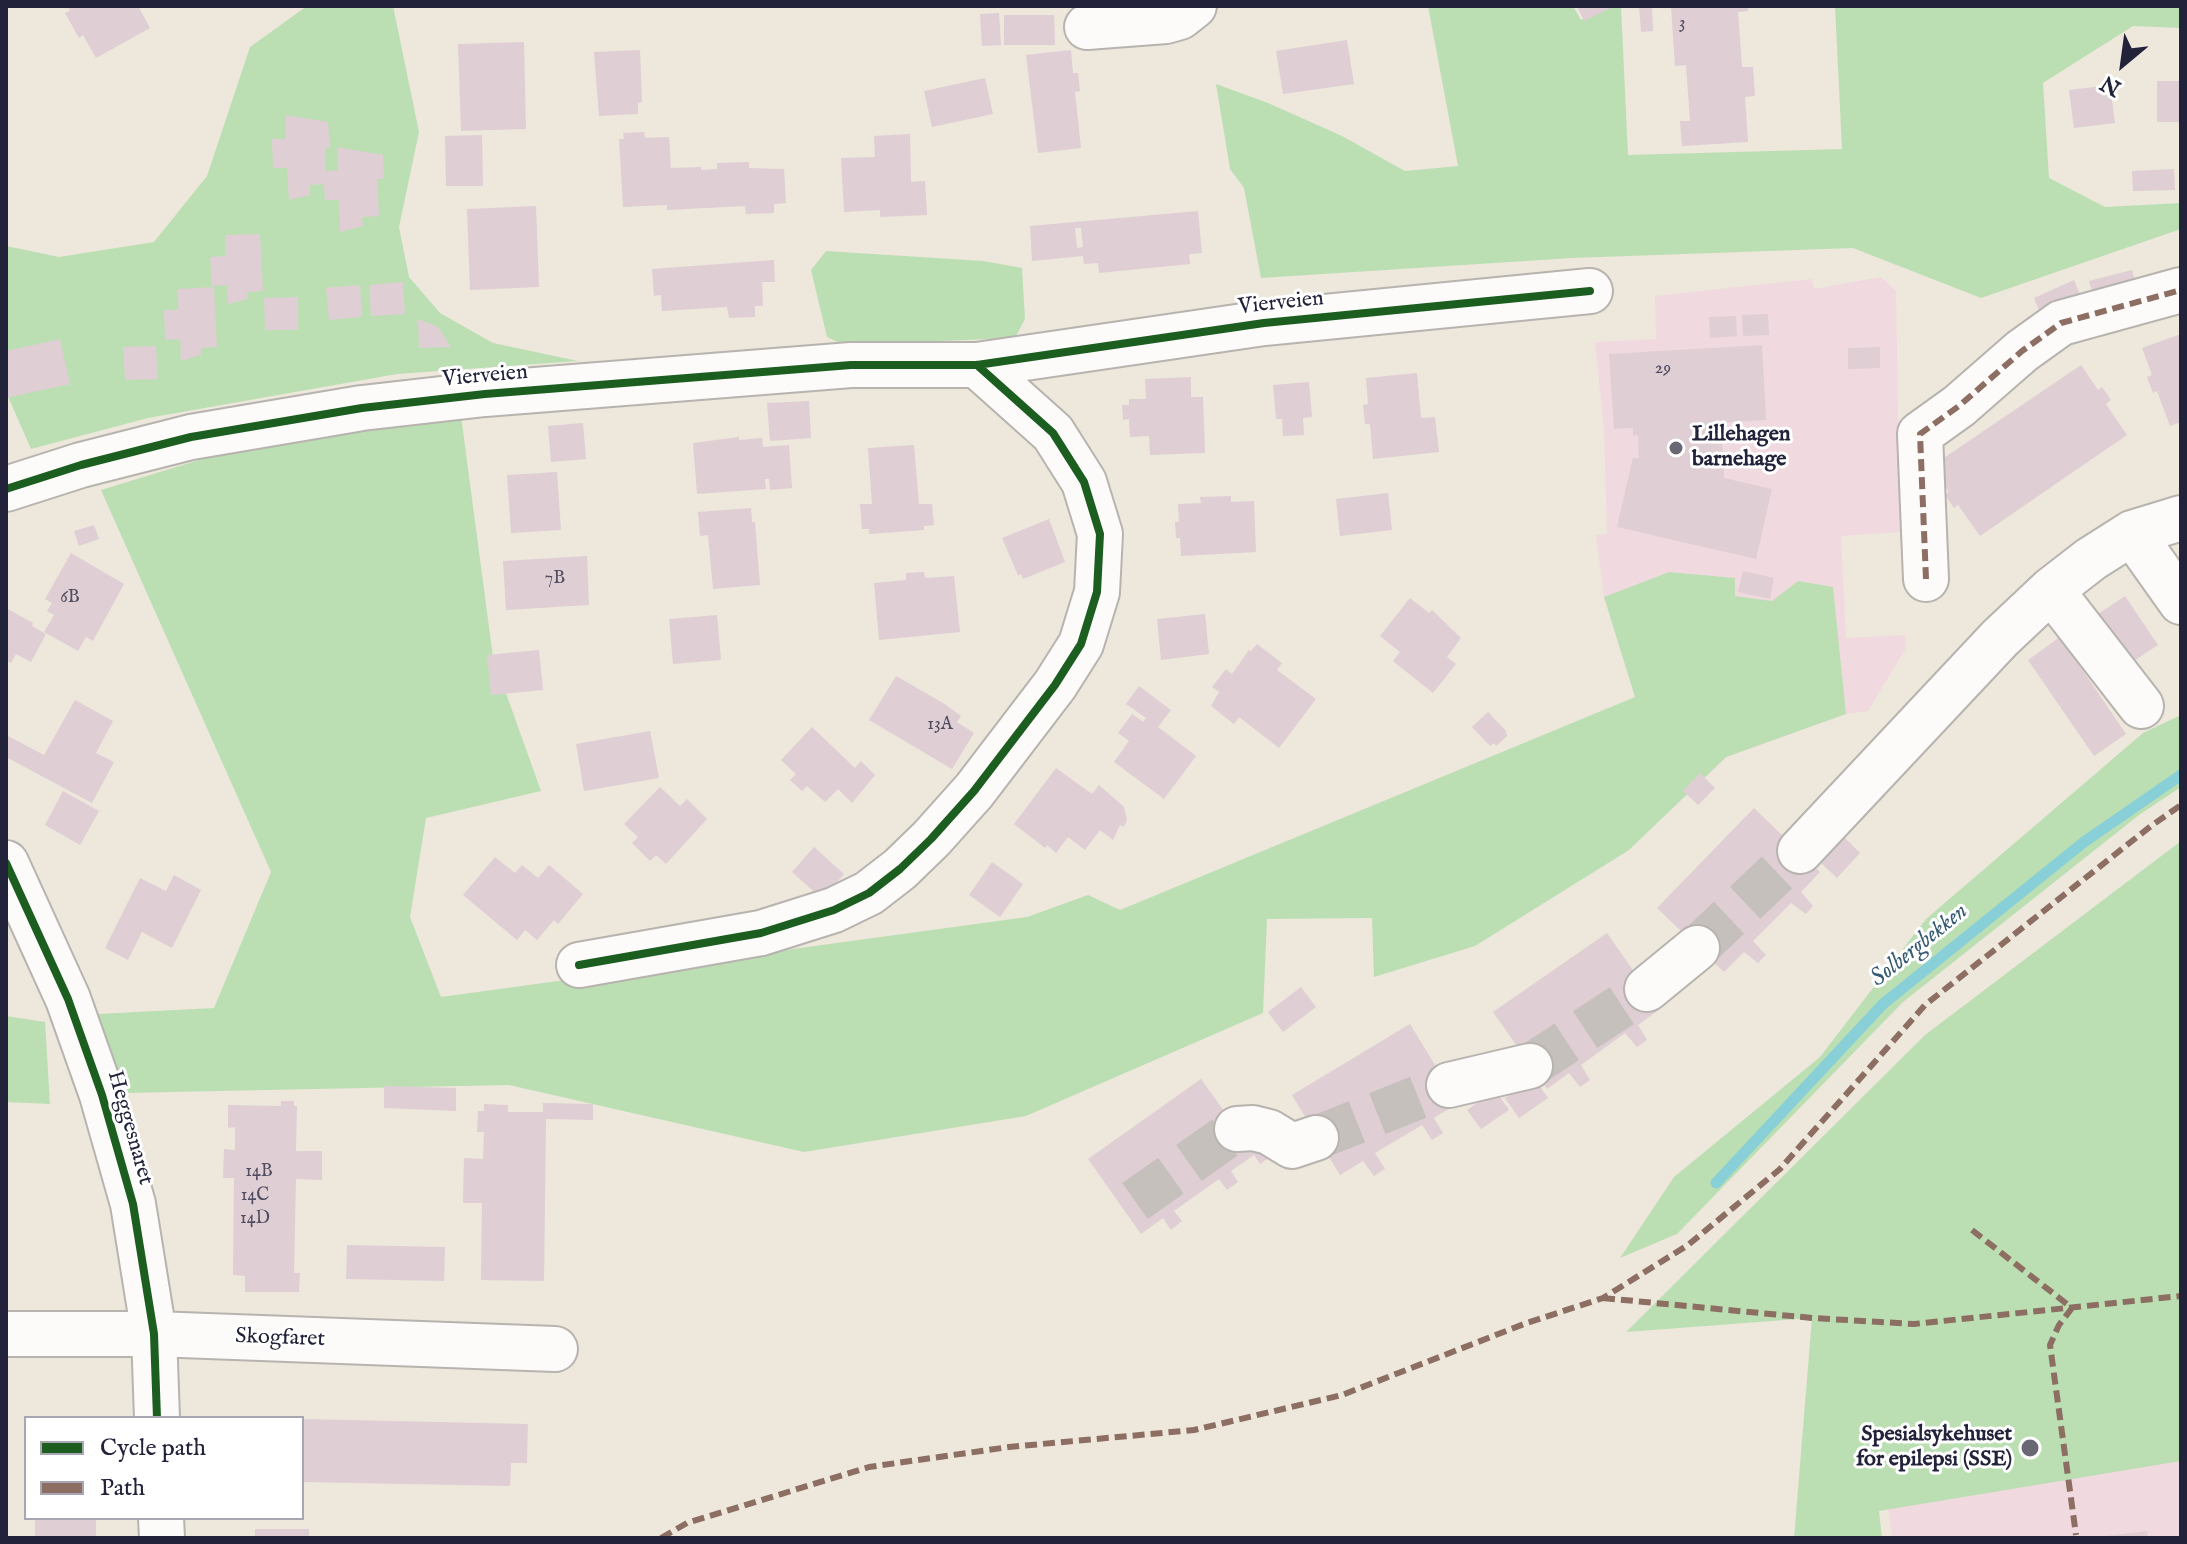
<!DOCTYPE html>
<html>
<head>
<meta charset="utf-8">
<style>
  body { margin:0 }
  #map { position:relative; width:2187px; height:1544px; overflow:hidden; background:#eee7dc; font-family:"IM FELL English",serif }
  canvas { display:block }
  .frame { position:absolute; inset:0; border:8px solid #22223b; pointer-events:none }
  .legend { position:absolute; left:24px; top:1416px; width:280px; height:104px; box-sizing:border-box; background:#fff; border:2px solid #a7a7b1; margin:0; padding:10px 14px; list-style:none; font-size:24px; color:#22223b }
  .legend li { display:flex; align-items:center; gap:16px; height:40px }
  .legend b { width:40px; border:2px solid #a7a7b1 }
  .north { position:absolute; left:2083px; top:24px; width:80px; height:80px; -webkit-text-stroke:6px #fff; paint-order:stroke; rotate:209deg; font-size:22px; font-weight:700; line-height:32px; text-align:center; color:#22223b }
  .north::after { content:''; display:block; margin:auto; width:28px; height:36px; background:#22223b; clip-path:polygon(50% 0,100% 100%,50% 72%,0 100%) }
</style>
</head>
<body>
<div id="map">
<canvas width="2187" height="1544"></canvas>
<div class="frame"></div>
<ul class="legend">
<li><b style="height:10px;background:#1b5e20"></b>Cycle path</li>
<li><b style="height:10px;background:#8d6e63"></b>Path</li>
</ul>
<div class="north">N</div>
</div>
<script>
const ctx = document.querySelector('canvas').getContext('2d');
ctx.lineJoin = 'round';
function fill(path, color) { ctx.fillStyle = color; ctx.fill(path, 'evenodd'); }
const toPath = rows => new Path2D(rows.map(r => 'M' + r).join(''));
function stroke(path, color, width, dash) { ctx.strokeStyle = color; ctx.lineWidth = width; ctx.lineCap = dash ? 'butt' : 'round'; ctx.setLineDash(dash || []); ctx.stroke(path); }
function drawText(font, color, halo, rows, align = 'center') {
  ctx.font = font + ' "IM FELL English",serif'; ctx.lineWidth = 6; ctx.setLineDash([]); ctx.textBaseline = 'middle'; ctx.strokeStyle = halo; ctx.fillStyle = color; for (const [text, x, y, turn = 0] of rows) {
    ctx.save(); ctx.translate(x, y); ctx.rotate((+turn || 0) * Math.PI / 180); ctx.textAlign = isNaN(turn) ? turn : align; if (halo) ctx.strokeText(text, 0, 0); ctx.fillText(text, 0, 0); ctx.restore();
  }
}
fill(toPath([
  [1881,277,1896,291,1900,532,1841,536,1846,638,1905,635,1906,648,1868,711,1846,714,1727,757,1671,810,1604,597,1596,535,1607,534,1604,429,1595,342,1656,339,1655,296,1812,279,1814,289],
  [2181,1281,2181,1538,1892,1538,1867,1358]
]), '#f0dadf');
fill(toPath([
  [307,6,393,6,419,132,399,227,409,277,440,313,493,343,578,361,397,374,148,418,31,449,6,392,6,246,59,257,154,242,207,176,250,47],
  [1428,6,1573,6,1581,20,1606,6,1621,6,1628,155,1842,149,1835,6,2181,6,2181,28,2133,26,2043,83,2049,178,2105,207,2181,203,2181,229,1981,298,1853,248,1572,258,1261,278,1244,188,1230,169,1216,84,1268,103,1342,136,1405,171,1458,166],
  [826,251,983,261,1022,268,1025,319,1015,338,844,345,827,337,811,270],
  [461,416,493,657,541,791,426,818,410,917,441,997,1027,917,1088,895,1120,910,1635,697,1604,597,1669,572,1735,578,1735,596,1772,601,1798,581,1833,587,1846,714,1726,757,1629,850,1475,946,1374,977,1372,918,1267,919,1263,1013,1026,1116,804,1152,509,1085,124,1093,98,1014,214,1008,271,872,101,490,258,442],
  [2181,715,2181,787,2139,815,1903,1002,1677,1234,1620,1258,1674,1177,1820,1057,1926,919,2143,733],
  [2181,841,2181,1461,1879,1511,1882,1538,1794,1538,1812,1318,1626,1332,1925,1035],
  [6,1016,45,1022,50,1104,6,1102]
]), '#bbdfb3');
stroke(toPath([
  [1716,1183,1883,1004,2084,842,2181,775]
]), '#88cfd8', 11);
fill(toPath([
  [67,6,138,6,150,28,96,58,83,35,79,38,65,13,70,11],
  [1577,6,1615,6,1584,21],
  [1639,6,1652,6,1653,31,1641,32],
  [1671,6,1748,6,1748,11,1738,12,1742,67,1753,67,1755,96,1745,97,1748,142,1682,146,1680,121,1690,121,1686,65,1675,66],
  [999,13,1001,45,982,46,980,14],
  [1004,15,1054,15,1055,45,1004,45],
  [1347,40,1354,84,1283,94,1276,51],
  [524,42,526,129,461,131,458,44],
  [640,50,642,102,638,103,638,114,599,116,594,52],
  [1071,50,1073,73,1078,73,1080,91,1075,92,1081,148,1038,153,1026,55],
  [985,78,993,114,932,127,924,91],
  [2157,81,2181,81,2181,122,2157,122],
  [2110,85,2115,123,2074,128,2069,90],
  [285,115,328,122,330,148,325,148,326,171,338,170,337,147,383,155,384,179,377,179,379,216,362,217,363,226,340,232,339,200,325,200,324,184,310,185,310,195,289,200,287,168,273,168,272,139,286,139],
  [644,132,645,138,669,137,671,168,701,167,701,170,717,169,717,163,749,162,749,168,784,169,786,203,774,204,774,213,746,214,745,206,667,210,667,205,623,207,619,139,624,139,623,133],
  [910,134,911,182,925,181,927,215,880,217,880,210,844,212,841,158,875,157,874,136],
  [482,135,483,186,446,186,445,136],
  [2174,169,2175,190,2133,191,2132,171],
  [536,206,539,287,470,290,467,209],
  [1198,211,1202,253,1189,254,1190,264,1099,273,1098,263,1084,264,1083,256,1032,261,1030,226],
  [1075,228,1081,228,1083,247,1077,248],
  [260,234,263,291,247,292,248,299,228,304,227,285,212,286,210,257,225,256,225,235],
  [774,260,775,282,762,282,763,306,755,306,755,317,729,318,727,307,662,311,661,295,654,296,652,269],
  [2132,270,2137,288,2094,299,2089,281],
  [2074,280,2081,297,2041,315,2034,298],
  [403,282,405,314,371,316,369,285],
  [360,285,362,317,329,320,326,288],
  [214,287,217,347,201,348,201,355,181,361,180,339,165,340,164,310,178,310,178,289],
  [298,297,298,330,265,330,264,298],
  [1768,314,1769,335,1743,336,1742,315],
  [1736,316,1737,336,1710,338,1709,317],
  [418,319,438,327,451,347,419,348],
  [2181,334,2181,422,2170,426,2157,391,2153,393,2147,377,2152,375,2142,348],
  [60,339,70,384,6,398,6,351],
  [1762,345,1766,420,1721,423,1724,478,1772,489,1756,559,1617,527,1633,457,1639,459,1638,435,1633,436,1633,428,1614,429,1609,354],
  [156,346,158,379,125,380,123,347],
  [1880,347,1880,368,1848,369,1848,348],
  [2081,365,2098,390,2102,387,2111,400,2106,404,2127,435,1980,536,1958,505,1954,508,1945,495,1949,492,1932,466],
  [1417,373,1421,418,1435,417,1439,452,1373,459,1370,424,1365,424,1363,405,1368,404,1366,378],
  [1191,377,1191,397,1203,397,1205,453,1150,455,1149,436,1130,437,1129,419,1123,420,1122,405,1129,405,1129,399,1146,399,1145,379],
  [1309,382,1312,417,1303,418,1304,435,1283,436,1282,419,1276,419,1273,385],
  [809,401,811,438,770,441,767,403],
  [583,423,586,459,551,462,548,426],
  [739,437,739,440,762,438,763,447,789,445,792,488,770,490,769,479,765,479,766,489,697,494,693,443],
  [914,445,919,504,932,504,934,525,924,526,924,530,869,534,869,529,862,529,860,504,872,504,868,448],
  [557,472,561,530,511,533,507,475],
  [1388,493,1392,530,1340,536,1336,499],
  [1231,496,1231,502,1254,501,1256,552,1181,556,1180,538,1176,538,1175,522,1179,522,1178,504,1201,503,1200,497],
  [751,508,752,522,755,522,760,585,713,589,708,535,700,536,698,512],
  [1049,519,1065,562,1023,579,1021,574,1018,575,1002,538],
  [94,525,99,539,79,546,74,531],
  [71,553,124,584,93,641,86,637,78,651,44,632,54,615,47,611,52,603,45,599],
  [587,556,589,605,506,610,503,561],
  [1743,571,1774,578,1770,599,1738,592],
  [924,572,925,578,954,576,960,632,879,640,874,583,906,580,906,573],
  [2125,596,2158,645,2126,666,2092,618],
  [1410,598,1429,613,1432,610,1461,638,1447,657,1456,664,1433,693,1393,661,1400,652,1380,636],
  [6,608,33,623,32,626,46,634,31,662,16,654,11,663,6,661],
  [1205,614,1209,654,1161,660,1157,619],
  [717,615,721,660,673,664,669,619],
  [2060,637,2126,734,2094,756,2028,660],
  [1257,644,1282,663,1277,670,1316,699,1279,748,1239,717,1234,724,1211,706,1219,692,1212,687,1226,669,1232,674,1249,650,1251,651],
  [539,650,543,690,491,695,487,655],
  [896,676,943,703,961,716,957,722,974,733,952,769,869,720],
  [1139,686,1171,710,1158,727,1196,756,1164,799,1114,762,1129,741,1118,733,1132,714,1143,722,1146,718,1126,704],
  [75,700,113,721,96,753,114,762,92,803,6,757,6,735,44,755],
  [1488,712,1506,731,1507,736,1496,746,1494,743,1490,746,1472,727],
  [812,727,855,768,861,761,875,775,852,803,838,789,825,802,807,786,802,791,790,780,796,774,781,760],
  [650,731,659,778,584,791,576,744],
  [1056,768,1092,794,1099,785,1124,807,1127,820,1124,827,1120,825,1113,840,1100,830,1085,850,1068,837,1056,853,1047,845,1045,848,1014,824],
  [1700,773,1715,788,1698,805,1683,791],
  [660,787,680,806,687,799,707,819,666,864,656,855,650,861,632,843,638,837,624,824],
  [63,791,99,811,80,845,45,825],
  [1754,808,1820,872,1801,892,1813,906,1806,914,1791,903,1753,941,1766,955,1758,963,1744,952,1724,972,1657,908],
  [1843,836,1860,853,1837,878,1819,861],
  [814,847,844,874,822,899,792,872],
  [495,857,515,873,522,865,538,878,549,865,583,894,558,924,554,920,537,940,525,930,517,940,463,895],
  [992,862,1023,884,1000,917,969,895],
  [174,875,201,890,172,948,142,932,128,960,105,948,140,878,166,891],
  [1607,933,1660,1009,1638,1025,1647,1040,1637,1047,1625,1033,1581,1065,1590,1080,1580,1087,1569,1073,1547,1089,1493,1012],
  [1301,987,1316,1007,1283,1032,1268,1012],
  [1410,1024,1458,1103,1434,1118,1443,1133,1432,1140,1422,1125,1375,1153,1385,1169,1374,1176,1363,1161,1340,1175,1292,1095],
  [1534,1078,1548,1098,1519,1118,1505,1098],
  [1201,1079,1247,1143,1270,1157,1260,1164,1254,1155,1231,1171,1238,1182,1227,1190,1219,1179,1174,1211,1182,1221,1171,1230,1163,1218,1141,1234,1088,1159],
  [384,1086,456,1088,456,1111,384,1108],
  [1495,1090,1509,1110,1481,1129,1467,1110],
  [281,1101,294,1101,294,1106,297,1106,296,1151,322,1151,322,1180,296,1179,294,1273,300,1273,299,1292,245,1292,245,1276,233,1275,234,1178,223,1178,224,1149,235,1150,235,1127,228,1128,228,1105,281,1106],
  [543,1103,593,1104,593,1120,546,1119,544,1281,481,1280,482,1203,463,1203,464,1158,483,1159,484,1132,477,1132,478,1111,484,1111,484,1104,508,1105,508,1112,543,1112],
  [347,1245,445,1247,444,1281,346,1279],
  [302,1419,528,1424,527,1463,511,1463,510,1486,302,1482],
  [35,1518,96,1518,96,1538,35,1538],
  [255,1529,309,1529,309,1538,255,1538],
  [2147,1531,2148,1538,2106,1538,2106,1536]
]), '#dfced4');
stroke(toPath([
  [1697,948,1800,851],
  [1530,1066,1647,989],
  [1316,1138,1449,1085],
  [1135,1201,1237,1129]
]), '#c5c0bc', 44, [44, 22]);
const minor = toPath([
  [1087,27,1166,21,1180,17,1194,6],
  [6,489,81,465,191,437,362,408,485,394,851,365,977,365,1264,323,1590,291],
  [2132,533,2181,602],
  [1926,579,1920,434,1959,406,2022,351,2061,323,2181,290],
  [2051,590,2141,706],
  [1800,851,2000,638,2051,590,2091,559,2132,533,2181,518],
  [6,863,68,999,102,1095,133,1204,154,1334,157,1418],
  [579,965,761,933,834,910,869,893,900,869,931,839,974,791,1055,685,1081,644,1097,592,1100,534,1084,482,1053,433,977,365],
  [1647,989,1697,948],
  [1449,1085,1530,1066],
  [1237,1129,1253,1128,1269,1132,1292,1146,1316,1138],
  [6,1334,154,1334,555,1349],
  [161,1518,162,1538]
]);
stroke(minor, '#b7b3ae', 48);
stroke(minor, '#fcfbfa', 44);
stroke(toPath([
  [1926,579,1920,434,1959,406,2022,351,2061,323,2181,290],
  [1972,1230,2072,1308,2059,1325,2050,1345,2076,1535],
  [1603,1298,1812,1318,1914,1324,2181,1296],
  [661,1538,687,1523,869,1467,1009,1447,1194,1430,1342,1395,1524,1324,1603,1298,1688,1245,1780,1169,1925,1005,2151,826,2181,805]
]), '#8d6e63', 6, [12, 6]);
stroke(toPath([
  [6,489,81,465,191,437,362,408,485,394,851,365,977,365,1264,323,1590,291],
  [6,863,68,999,102,1095,133,1204,154,1334,157,1418],
  [579,965,761,933,834,910,869,893,900,869,931,839,974,791,1055,685,1081,644,1097,592,1100,534,1084,482,1053,433,977,365]
]), '#1b5e20', 8);
for (const [x, y, r, color] of [
  [1676,448,8,"#696773"],
  [2030,1448,10,"#696773"]
]) { const dot = new Path2D(); dot.arc(x, y, r, 0, 2 * Math.PI); ctx.fillStyle = color; ctx.fill(dot); stroke(dot, '#fff', 3); }
drawText('18px', '#514d61', null, [
  ["3",1682,24],
  ["29",1663,369],
  ["7B",555,579],
  ["6B",70,598],
  ["13A",940,725],
  ["14B",259,1172],
  ["14C",255,1196],
  ["14D",255,1219]
]);
drawText('22px', '#22223b', '#fff', [
  ["Vierveien",1281,304,-6],
  ["Vierveien",485,377,-5],
  ["Heggesnaret",129,1128,74],
  ["Skogfaret",280,1339,2]
]);
drawText('bold 22px', '#22223b', '#fff', [
  ["Lillehagen",1692,435],
  ["barnehage",1692,460],
  ["Spesialsykehuset",2012,1435,"right"],
  ["for epilepsi (SSE)",2012,1460,"right"]
], 'left');
drawText('italic 24px', '#365b72', '#fff', [
  ["Solbergbekken",1920,946,-39]
]);
</script>
</body>
</html>
